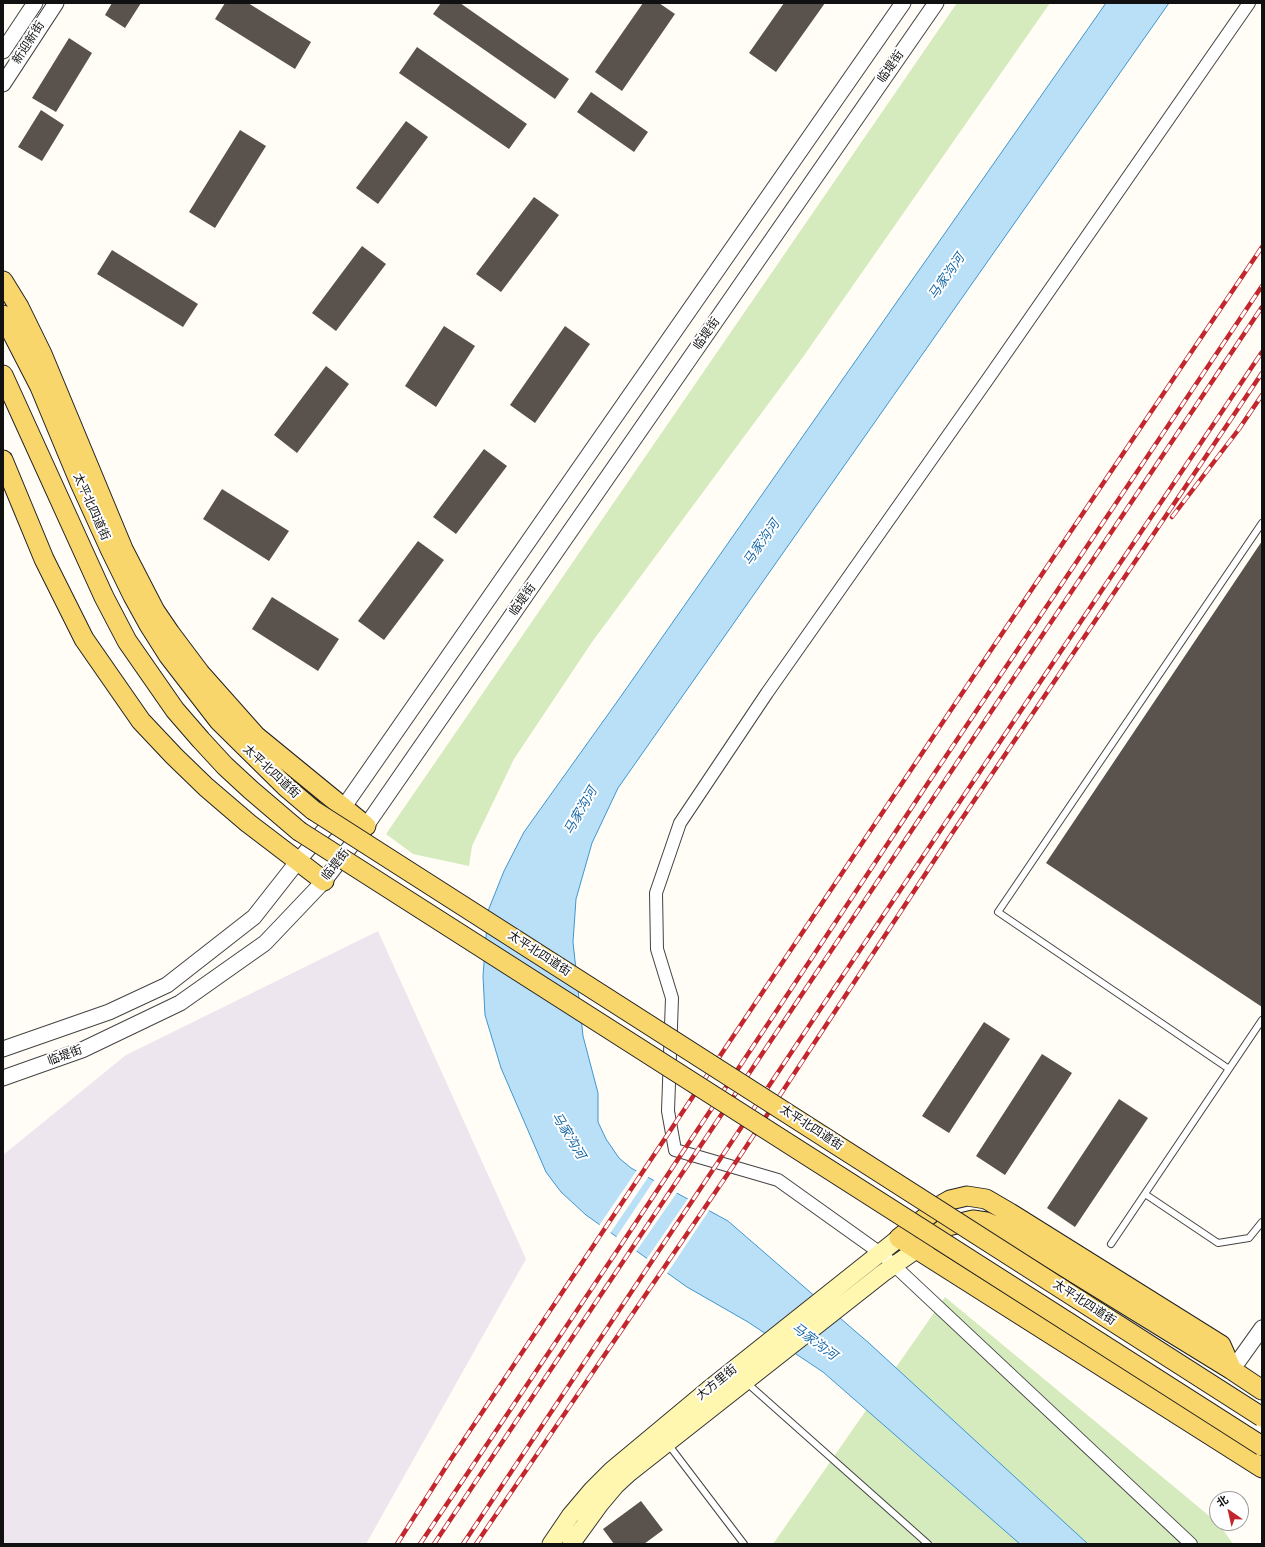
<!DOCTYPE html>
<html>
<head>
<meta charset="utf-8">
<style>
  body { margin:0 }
  #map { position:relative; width:1265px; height:1547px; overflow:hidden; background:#fffdf5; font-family:"Source Serif 4","Noto Sans SC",serif }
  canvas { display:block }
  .frame { position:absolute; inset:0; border:4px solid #111; pointer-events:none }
  .north { position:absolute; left:1209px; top:1491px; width:40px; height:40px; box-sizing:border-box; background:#fff; border:1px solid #a0a0a0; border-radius:50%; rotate:326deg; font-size:11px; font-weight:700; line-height:16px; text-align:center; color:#111 }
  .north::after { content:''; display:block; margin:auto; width:14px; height:18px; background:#c4262e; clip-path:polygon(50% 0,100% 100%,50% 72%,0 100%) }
</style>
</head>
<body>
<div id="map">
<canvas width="1265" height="1547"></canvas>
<div class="frame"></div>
<div class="north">北</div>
</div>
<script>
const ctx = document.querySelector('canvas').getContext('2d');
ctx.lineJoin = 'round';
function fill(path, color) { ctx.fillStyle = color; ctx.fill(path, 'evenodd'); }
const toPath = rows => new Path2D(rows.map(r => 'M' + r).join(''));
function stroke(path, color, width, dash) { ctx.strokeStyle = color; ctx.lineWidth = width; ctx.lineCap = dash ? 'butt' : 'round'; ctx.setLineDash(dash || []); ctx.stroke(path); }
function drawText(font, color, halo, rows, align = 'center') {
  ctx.font = font + ' "Source Serif 4","Noto Sans SC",serif'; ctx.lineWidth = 4; ctx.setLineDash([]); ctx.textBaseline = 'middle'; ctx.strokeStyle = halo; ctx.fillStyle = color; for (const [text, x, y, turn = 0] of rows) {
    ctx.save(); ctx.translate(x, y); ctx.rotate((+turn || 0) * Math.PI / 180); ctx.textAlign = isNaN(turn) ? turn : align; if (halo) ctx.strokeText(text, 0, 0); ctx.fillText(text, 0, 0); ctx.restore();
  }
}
fill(toPath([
  [378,931,526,1259,366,1544,3,1544,3,1155,126,1055]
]), '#eee6ef');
fill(toPath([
  [957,3,1050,3,803,357,592,642,514,759,472,846,469,866,413,854,386,834],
  [945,1297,1219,1524,1233,1544,773,1544]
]), '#d5ebbd');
const water = toPath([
  [1106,3,1169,3,618,788,592,843,576,899,573,942,583,1036,598,1093,598,1122,606,1139,619,1158,631,1168,728,1221,870,1344,1088,1544,1020,1544,823,1372,748,1322,687,1287,586,1215,561,1192,546,1172,501,1068,485,1015,483,976,488,911,504,871,524,832,619,699,1106,3]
]);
fill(water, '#b9e0f7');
stroke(water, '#3f96cf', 1);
fill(toPath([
  [637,1170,649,1176,609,1235,598,1227],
  [655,1179,678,1191,635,1253,615,1239],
  [689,1197,710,1209,666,1275,646,1260]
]), '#fffdf5');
fill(toPath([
  [112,3,141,3,125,28,105,15],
  [225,3,248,3,311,42,295,69,215,19],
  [441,3,460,3,569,79,555,99,433,14],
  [643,3,659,3,675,14,622,91,595,72],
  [784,3,825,3,776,72,749,53],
  [69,38,92,53,56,112,32,98],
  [417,47,527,124,509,149,399,73],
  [591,92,648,132,634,152,577,112],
  [41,110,64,125,42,161,18,147],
  [406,121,428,137,378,204,356,188],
  [240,130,266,146,215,228,189,212],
  [534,197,559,215,501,292,476,274],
  [362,246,386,264,336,331,312,313],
  [112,250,198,304,183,327,97,274],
  [444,326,475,346,436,407,405,386],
  [565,326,590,344,535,423,510,405],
  [326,366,349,384,297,453,274,435],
  [484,449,507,466,456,534,433,517],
  [222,489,289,531,269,561,203,519],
  [418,541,444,560,384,640,358,621],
  [1262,541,1262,1007,1046,863],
  [272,597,339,639,318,671,252,629],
  [984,1022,1010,1039,949,1133,922,1116],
  [1042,1054,1072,1073,1005,1175,976,1156],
  [1119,1099,1148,1118,1075,1227,1047,1208],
  [641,1501,663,1530,644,1544,614,1544,603,1529]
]), '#5a524d');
const service = toPath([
  [1229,1069,998,912,1262,523],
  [1145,1194,1218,1243,1249,1238,1262,1222],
  [1111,1244,1262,1020],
  [747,1383,928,1544],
  [668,1444,744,1544]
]);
const minor = toPath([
  [1191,1544,883,1255,778,1180,675,1150,668,1111,672,998,657,949,656,893,680,823,767,693,990,376,1249,3]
]);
const tertiary = toPath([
  [3,51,35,3],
  [3,84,56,3],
  [3,1049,109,1012,167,985,254,917,298,861,343,808,903,3],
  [3,1078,82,1050,180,1003,265,943,324,881,366,826,936,3],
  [1232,1370,1262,1328]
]);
const secondary = toPath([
  [551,1544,570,1516,592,1490,612,1470,708,1390,899,1238],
  [571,1544,600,1504,616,1485,629,1473,883,1273,916,1250]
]);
const primary = toPath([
  [3,281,19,307,42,354,123,549,155,611,170,633,200,673,256,736,366,826],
  [3,315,40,387,80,483,110,549,133,596,149,625,168,655,219,721,286,787,313,810],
  [3,375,104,597,127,641,175,710,201,740,225,766,251,790,299,831],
  [3,460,44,559,84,639,141,721,174,756,206,787,248,823,324,881],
  [922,1245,948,1226,973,1220,986,1222,1006,1231,1232,1370],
  [1262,1390,1232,1370,1221,1345,1010,1213,986,1199,967,1196,950,1200,943,1204,899,1238,1262,1468]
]);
stroke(service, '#444', 8);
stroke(minor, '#444', 14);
stroke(tertiary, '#444', 17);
stroke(secondary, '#333', 19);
stroke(primary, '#222', 21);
stroke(service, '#fff', 6);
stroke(minor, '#fff', 12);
stroke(tertiary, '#fff', 15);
stroke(secondary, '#fff6b0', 17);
stroke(primary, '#f9d66b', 19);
const rail = toPath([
  [1172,517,1239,429,1262,395],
  [397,1544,451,1459,983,662,1262,247],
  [420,1544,621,1245,932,777,1262,286],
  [434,1544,1262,307],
  [463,1544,819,1011,1262,352],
  [476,1544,742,1153,951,835,1262,373]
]);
stroke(rail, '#c4262e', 4.5);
stroke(rail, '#fff', 3, [9]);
const primaryBridge = toPath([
  [313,810,1262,1417],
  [299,831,1262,1446]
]);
stroke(primaryBridge, '#222', 21, []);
stroke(primaryBridge, '#f9d66b', 19);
drawText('12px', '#111', '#fff', [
  ["新迎新街",29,43,-57],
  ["临堤街",891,67,-55],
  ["临堤街",707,334,-55],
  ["太平北四道街",91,507,66],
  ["临堤街",523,600,-55],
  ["太平北四道街",271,772,43],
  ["临堤街",336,865,-52],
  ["太平北四道街",539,954,33],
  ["临堤街",65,1056,-20],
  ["太平北四道街",811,1128,33],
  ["太平北四道街",1084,1303,33],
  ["大方里街",717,1383,-39]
]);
drawText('italic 13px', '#1768a6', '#fff', [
  ["马家沟河",947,277,-55],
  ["马家沟河",762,543,-55],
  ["马家沟河",581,811,-60],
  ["马家沟河",568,1136,59],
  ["马家沟河",814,1342,37]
]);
</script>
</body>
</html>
